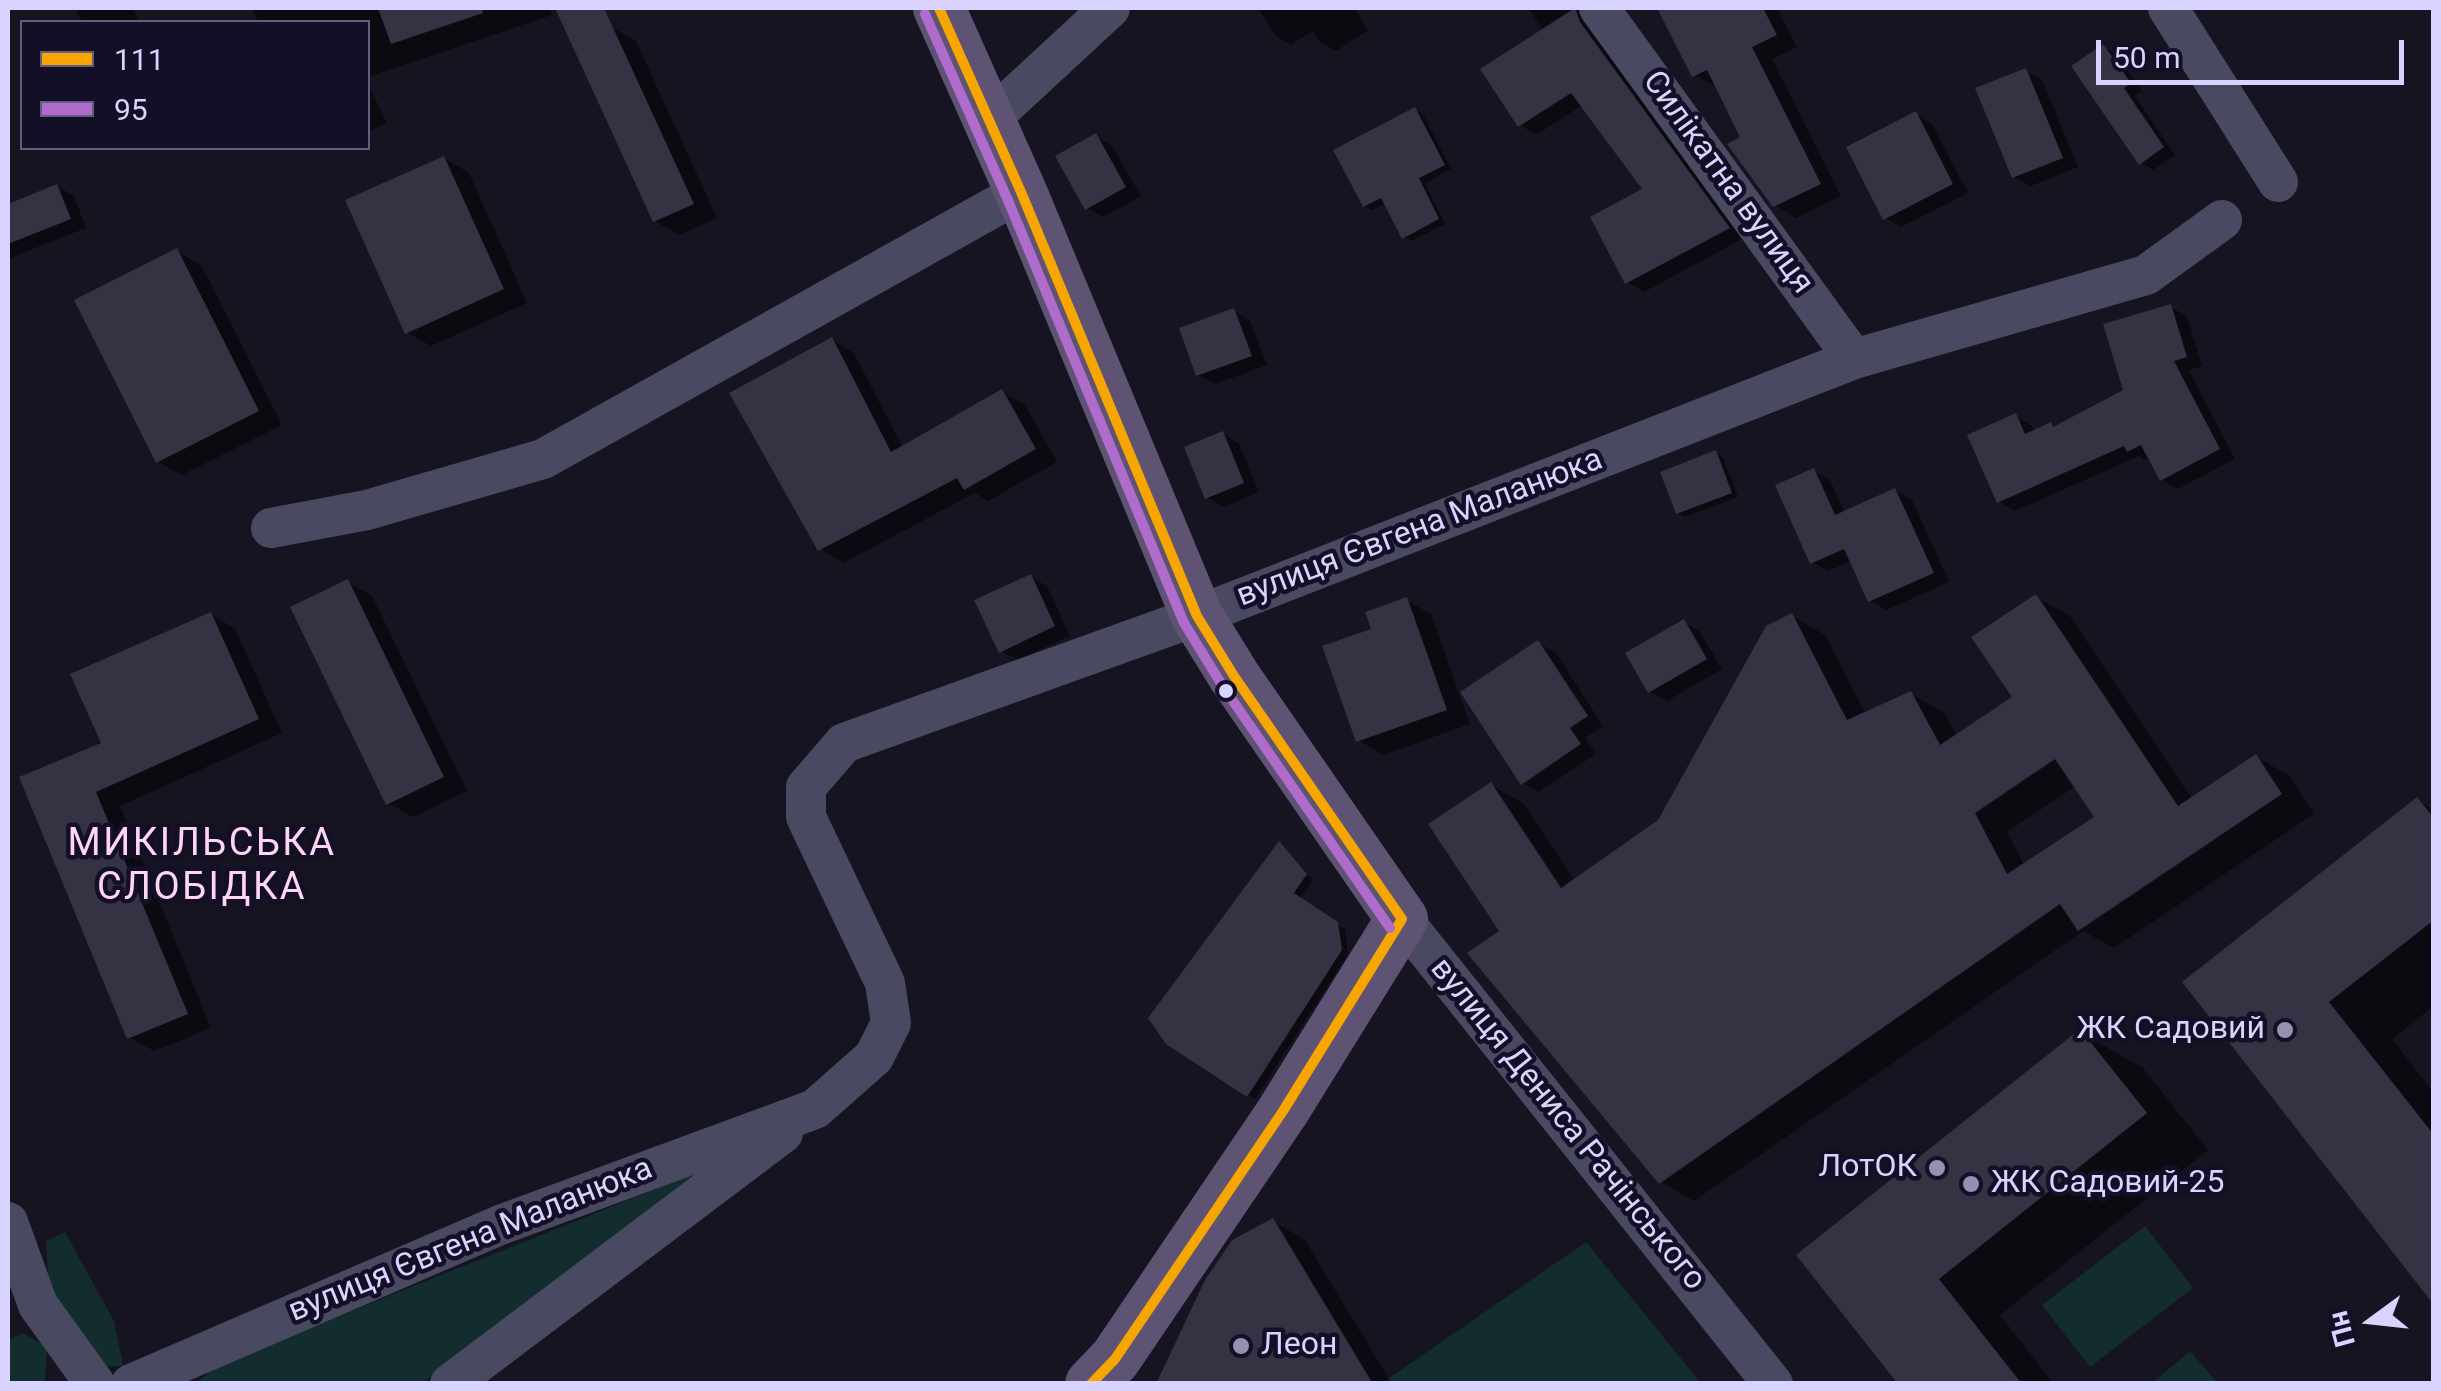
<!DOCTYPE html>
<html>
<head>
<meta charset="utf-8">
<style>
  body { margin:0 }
  #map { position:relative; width:2441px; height:1391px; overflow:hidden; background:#161421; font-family:Roboto,sans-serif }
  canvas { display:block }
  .frame { position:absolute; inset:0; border:10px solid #d9d4ff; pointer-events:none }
  .legend { position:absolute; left:20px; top:20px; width:350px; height:130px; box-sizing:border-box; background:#130f26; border:2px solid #625e7d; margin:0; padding:12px 18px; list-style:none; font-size:30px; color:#d9d4ff }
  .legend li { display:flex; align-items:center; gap:20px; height:50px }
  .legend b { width:50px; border:2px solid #625e7d }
  .north { position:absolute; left:2321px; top:1271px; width:100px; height:100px; -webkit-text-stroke:8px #130f26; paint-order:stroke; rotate:255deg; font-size:28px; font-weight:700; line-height:40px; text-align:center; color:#d9d4ff }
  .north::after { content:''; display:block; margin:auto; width:35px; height:45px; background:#d9d4ff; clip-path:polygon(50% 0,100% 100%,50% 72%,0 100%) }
  .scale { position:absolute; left:2096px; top:40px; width:308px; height:45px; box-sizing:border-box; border:5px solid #d9d4ff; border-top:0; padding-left:12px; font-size:30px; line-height:35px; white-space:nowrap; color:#d9d4ff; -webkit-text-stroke:8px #130f26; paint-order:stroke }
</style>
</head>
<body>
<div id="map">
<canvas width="2441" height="1391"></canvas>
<div class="frame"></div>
<ul class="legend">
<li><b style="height:12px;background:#f7a600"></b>111</li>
<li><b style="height:12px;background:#b06ccc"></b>95</li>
</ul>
<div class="north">Пн</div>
<div class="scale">50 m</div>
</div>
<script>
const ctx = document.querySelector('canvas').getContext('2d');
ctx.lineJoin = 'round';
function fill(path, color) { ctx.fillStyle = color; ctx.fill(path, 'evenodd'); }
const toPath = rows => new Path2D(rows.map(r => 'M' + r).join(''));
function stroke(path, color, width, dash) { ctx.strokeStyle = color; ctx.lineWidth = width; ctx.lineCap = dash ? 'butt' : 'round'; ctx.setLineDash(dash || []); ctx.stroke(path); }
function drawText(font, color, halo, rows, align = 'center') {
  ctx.font = font + ' Roboto,sans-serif'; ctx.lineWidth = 9; ctx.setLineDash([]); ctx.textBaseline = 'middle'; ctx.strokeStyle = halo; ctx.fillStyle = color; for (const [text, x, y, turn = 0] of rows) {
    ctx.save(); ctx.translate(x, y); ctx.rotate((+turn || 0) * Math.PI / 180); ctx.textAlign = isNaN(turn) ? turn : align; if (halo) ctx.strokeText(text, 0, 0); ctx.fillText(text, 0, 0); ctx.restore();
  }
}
fill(toPath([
  [733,1158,422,1383,195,1384,219,1364],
  [2145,1226,2193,1288,2090,1367,2042,1305],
  [65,1232,114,1321,123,1366,100,1366,46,1306,48,1276,46,1241],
  [1586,1242,1701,1383,1382,1383],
  [23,1333,47,1347,45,1383,8,1383,8,1340],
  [2190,1351,2218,1383,2152,1383]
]), '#132c2d');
fill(toPath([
  [78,8,133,8,139,22,81,22,76,9],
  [252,8,550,8,552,15,368,77,368,22,258,22],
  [1258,8,1355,8,1368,30,1336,51,1319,41,1313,31,1291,45,1275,35],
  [1528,8,1592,8,1744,238,1644,292,1627,282,1646,190,1583,105,1536,135,1520,125,1544,31],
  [1660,8,1777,8,1797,47,1772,59,1841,196,1796,218,1775,205,1717,87,1694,75],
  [612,27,636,41,717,218,679,235,655,221],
  [2103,47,2116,54,2142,91,2135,96,2175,155,2153,170,2141,163],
  [2026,71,2042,80,2078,167,2031,186,2014,177],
  [368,84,387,123,368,132],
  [1415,110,1423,114,1451,169,1425,183,1445,224,1411,241,1404,237,1386,203,1372,210,1365,206],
  [1916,114,1932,124,1968,193,1901,227,1885,218],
  [1096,136,1112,146,1141,196,1103,217,1087,208],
  [444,158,469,173,527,303,431,346,406,332],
  [57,186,74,196,86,228,8,259,8,206],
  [177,251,202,266,282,425,182,475,157,461],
  [2170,307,2187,316,2202,366,2189,370,2235,459,2178,489,2161,479,2150,457,2145,460,2139,456,2015,511,1999,502,2016,416,2032,426,2035,432,2051,425,2057,428,2126,392],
  [1234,311,1250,321,1267,365,1215,384,1198,375],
  [832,340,854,353,903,448,1002,392,1025,405,1057,462,988,501,975,493,843,563,820,549],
  [1223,434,1239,444,1259,492,1224,507,1207,497],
  [1716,452,1723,457,1738,497,1685,517,1678,513],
  [1814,471,1830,480,1845,513,1895,490,1912,500,1949,582,1886,610,1870,600,1852,561,1828,571,1812,562],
  [1031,577,1047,586,1070,636,1017,660,1001,651],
  [347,582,372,596,467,791,413,817,388,803],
  [2036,597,2070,616,2192,799,2256,757,2290,776,2314,814,2114,948,2083,931,1694,1201,1661,1182,1503,932,1491,785,1524,804,1575,881,1660,822,1792,616,1825,635,1866,714,1911,694,1945,713,1957,737,2016,698],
  [2076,786,2097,818,2025,866,2007,832],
  [1406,600,1431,614,1470,724,1383,755,1358,740,1374,630],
  [211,614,235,629,282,733,120,806,211,1028,154,1051,129,1037,22,778,104,744],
  [1684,622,1700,632,1722,669,1667,701,1650,692],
  [1538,643,1555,652,1603,726,1585,738,1596,754,1539,792,1523,783],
  [2417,800,2434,810,2434,1006,2392,1039,2434,1093,2434,1301,2185,982],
  [1280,844,1313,880,1299,899,1345,929,1348,954,1255,1099,1167,1042],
  [2080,1032,2143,1068,2208,1150,2000,1315,2054,1384,1901,1384,1799,1255],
  [1273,1221,1305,1240,1392,1384,1159,1384]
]), '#0007');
fill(toPath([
  [378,8,482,8,483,13,391,44],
  [555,8,604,8,694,204,653,222],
  [1575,8,1580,22,1730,228,1625,284,1590,217,1642,189,1571,93,1518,127,1480,69],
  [1657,8,1763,8,1777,35,1752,47,1821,184,1773,207,1727,144,1740,137,1707,70,1692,77],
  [2103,44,2131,83,2124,88,2164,147,2139,165,2071,66],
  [2026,68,2063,158,2012,178,1975,88],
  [1415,107,1445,165,1419,178,1439,219,1402,239,1381,198,1363,207,1333,150],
  [1916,111,1953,184,1883,220,1846,147],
  [1096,133,1126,187,1085,210,1055,156],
  [444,156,504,289,405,334,345,200],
  [57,184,71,219,8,244,8,204],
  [177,248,259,411,156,463,74,300],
  [2171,304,2187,357,2174,361,2220,449,2160,481,2141,445,2127,452,2124,446,1997,503,1967,435,2016,413,2025,434,2051,422,2053,427,2123,390,2103,324],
  [1234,308,1252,356,1196,376,1179,328],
  [832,337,891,452,1002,389,1036,449,964,490,957,478,818,551,729,393],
  [1223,431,1244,483,1205,499,1184,447],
  [1716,450,1732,493,1676,514,1660,472],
  [1814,468,1835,515,1895,488,1934,573,1868,602,1844,549,1810,564,1775,485],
  [1031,574,1055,626,999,653,974,600],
  [348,579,444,777,386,805,290,607],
  [2036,594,2178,806,2256,754,2282,794,2078,931,2060,904,1659,1184,1467,953,1499,931,1428,824,1491,782,1561,888,1658,820,1766,626,1792,613,1847,720,1911,691,1940,745,2012,697,1971,637],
  [2055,759,2094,817,2007,874,1975,813],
  [1407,597,1447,710,1356,742,1322,646,1371,629,1365,612],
  [211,612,259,719,96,792,188,1014,127,1039,19,777,101,743,70,674],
  [1684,619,1707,659,1648,693,1625,653],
  [1538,640,1588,716,1570,728,1581,744,1521,785,1460,692],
  [2417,797,2434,818,2434,920,2329,1002,2434,1135,2434,1305,2182,982],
  [1279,841,1307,874,1294,893,1338,922,1342,950,1247,1097,1166,1044,1148,1018],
  [2080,1029,2147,1113,1939,1279,2022,1384,1898,1384,1796,1255],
  [1273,1218,1373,1384,1156,1384,1205,1280,1232,1240]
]), '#343243');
stroke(toPath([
  [1599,8,1854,359],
  [2168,8,2278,182],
  [989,120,1110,8],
  [271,528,367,510,543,459,1021,192],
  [1402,919,1773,1384],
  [8,1222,38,1305,95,1384],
  [131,1384,500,1225,815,1109,874,1057,891,1023,885,983,806,817,806,787,844,743,1197,616,1854,359,2146,275,2222,220],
  [450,1384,783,1133]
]), '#4a4962', 40);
stroke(toPath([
  [939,8,1021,192,1197,616,1234,676,1402,919,1283,1111,1115,1359,1091,1384]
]), '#5e5373', 52);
stroke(toPath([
  [939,8,1021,192,1197,616,1234,676,1402,919],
  [1091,1384,1115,1359,1283,1111,1402,919]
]), '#f7a600', 10);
stroke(toPath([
  [925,14,1007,198,1184,623,1222,685,1390,928]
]), '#b06ccc', 10);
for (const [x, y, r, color] of [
  [1226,691,9,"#d9d4ff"],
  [2285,1030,10,"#9591b1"],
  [1937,1168,10,"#9591b1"],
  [1971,1184,10,"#9591b1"],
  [1241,1346,10,"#9591b1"]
]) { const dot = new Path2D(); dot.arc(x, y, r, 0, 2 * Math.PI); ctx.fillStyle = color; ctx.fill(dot); stroke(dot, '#130f26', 4); }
drawText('32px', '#d9d4ff', '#130f26', [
  ["Силікатна вулиця",1727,183,54],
  ["вулиця Євгена Маланюка",1420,529,-21],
  ["вулиця Дениса Рачінського",1567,1125,51],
  ["вулиця Євгена Маланюка",471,1241,-22]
]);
drawText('32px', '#d9d4ff', '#130f26', [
  ["ЖК Садовий",2265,1030],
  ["ЛотОК",1917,1168],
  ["ЖК Садовий-25",1991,1184,"left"],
  ["Леон",1261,1346,"left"]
], 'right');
ctx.letterSpacing = '2.5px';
drawText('38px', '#ffd6f0', '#130f26', [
  ["МИКІЛЬСЬКА",202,845],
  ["СЛОБІДКА",202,889]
]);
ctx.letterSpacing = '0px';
</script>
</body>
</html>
